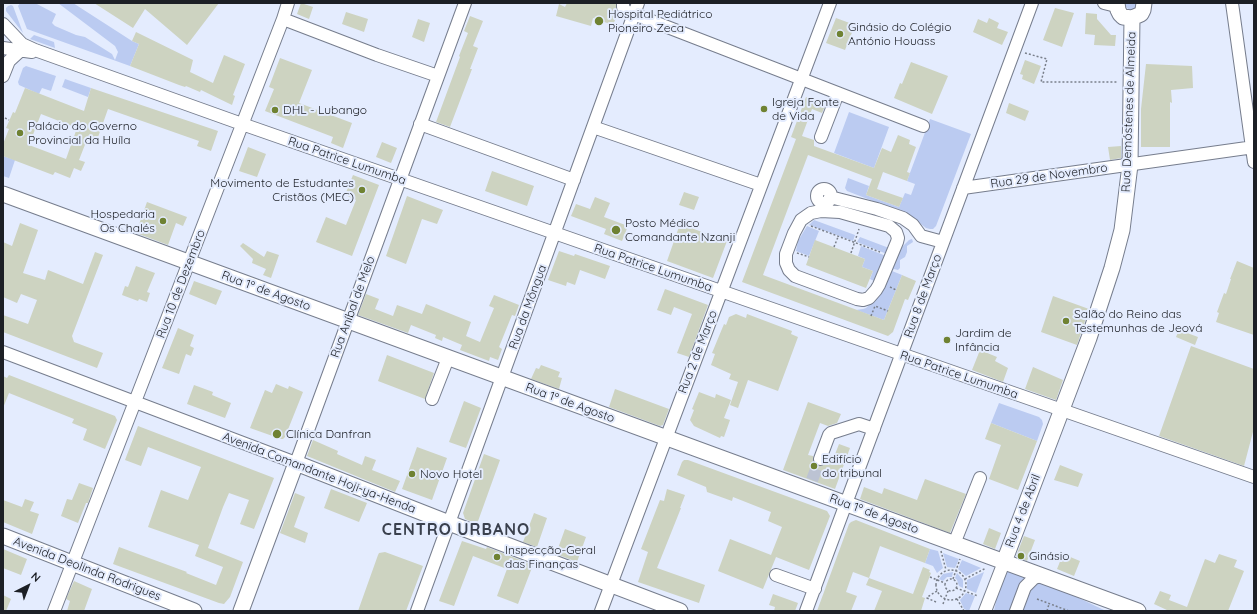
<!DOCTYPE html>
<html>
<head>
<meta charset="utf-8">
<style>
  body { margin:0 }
  #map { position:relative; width:1257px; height:614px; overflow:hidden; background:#e4ecfe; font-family:Quicksand,sans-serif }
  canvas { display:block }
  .frame { position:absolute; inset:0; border:4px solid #1c1f25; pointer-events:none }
  .north { position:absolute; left:8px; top:566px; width:40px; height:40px; -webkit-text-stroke:3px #e4ecfe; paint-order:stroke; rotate:42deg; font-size:11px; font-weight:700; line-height:16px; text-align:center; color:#1c1f25 }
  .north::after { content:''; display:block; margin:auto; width:14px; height:18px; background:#1c1f25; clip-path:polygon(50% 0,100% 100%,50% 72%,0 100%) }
</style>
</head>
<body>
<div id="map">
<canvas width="1257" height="614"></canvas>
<div class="frame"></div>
<div class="north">N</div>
</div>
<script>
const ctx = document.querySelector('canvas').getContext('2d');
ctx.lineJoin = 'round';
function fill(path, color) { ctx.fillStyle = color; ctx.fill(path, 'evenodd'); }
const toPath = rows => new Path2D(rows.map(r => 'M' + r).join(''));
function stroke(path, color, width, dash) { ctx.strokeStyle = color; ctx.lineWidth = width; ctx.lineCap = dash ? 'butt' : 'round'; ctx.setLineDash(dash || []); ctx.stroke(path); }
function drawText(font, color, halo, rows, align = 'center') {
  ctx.font = font + ' Quicksand,sans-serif'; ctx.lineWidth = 4; ctx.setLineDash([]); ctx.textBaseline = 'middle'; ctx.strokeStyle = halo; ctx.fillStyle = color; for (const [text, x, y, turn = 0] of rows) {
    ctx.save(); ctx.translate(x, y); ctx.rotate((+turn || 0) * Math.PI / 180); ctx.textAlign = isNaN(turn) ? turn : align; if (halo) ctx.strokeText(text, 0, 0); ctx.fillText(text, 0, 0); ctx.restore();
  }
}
fill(toPath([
  [20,3,35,3,56,14,52,23,55,26,76,35,85,37,112,54,115,60,118,52,115,46,58,3,73,3,132,41,139,44,130,66,27,29,18,6],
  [1125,3,1137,3,1136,8,1133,10,1129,10,1126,7],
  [11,5,13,6,23,33,6,11,6,8,8,6],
  [34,35,54,42,55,48,30,39],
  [26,66,56,76,51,91,42,88,39,94,19,85,18,82,23,68],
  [65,79,91,88,88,97,62,87],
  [849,112,889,127,874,168,834,153],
  [930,119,971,134,936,226,933,229,930,229,926,228,909,215,847,191,845,188,848,178,869,186,866,195,899,207,905,193,911,195,915,184,907,181],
  [3,156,15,160,9,178,3,176],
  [814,220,855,235,853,241,809,225],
  [807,226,819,231,809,256,796,251,798,241],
  [860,237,889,248,887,254,857,242],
  [912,239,913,242,907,246,907,252,905,257,900,260,900,268,898,270,894,269,892,271,902,275,884,320,856,310,863,309,866,308,876,298,898,251,909,240],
  [861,246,886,256,876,282,870,279,873,271,862,267,865,259,858,256],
  [999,403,1039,417,1042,420,1043,424,1037,441,991,423],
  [930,549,938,551,943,568,937,573,933,566,925,563],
  [943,553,959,559,955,568,947,567],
  [962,560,981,568,966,576,958,569],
  [1004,562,1106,611,994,611],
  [953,572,952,577,947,577,943,581,939,579,943,574],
  [984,572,976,593,967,589,967,580],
  [957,573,963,580,963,588,959,586,957,580,955,578],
  [966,593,975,596,969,611,964,609,960,600]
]), '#bbcbf1');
fill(toPath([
  [94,3,219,3,187,45,145,9,133,28],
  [301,3,313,7,309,19,297,14],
  [567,3,614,3,616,4,618,13,613,25,593,18,591,26,556,16,559,4,565,7],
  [1055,8,1074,13,1062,47,1043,40],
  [346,12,368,19,364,32,342,24],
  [1086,13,1097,14,1097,19,1111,35,1116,35,1115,46,1094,45,1095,35,1085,34],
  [470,16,483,21,473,46,478,48,470,69,472,69,450,127,436,122,460,57,459,56,468,33,464,31],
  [836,18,855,25,845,50,826,43],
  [989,18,999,23,997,28,1008,32,1002,45,973,32,978,19,987,23],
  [418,19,430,23,424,42,412,37],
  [136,32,193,60,190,72,213,83,224,55,245,64,233,95,235,96,232,105,201,90,200,92,186,86,185,87,179,85,130,66,139,44,132,41],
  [280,58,312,70,299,103,352,123,343,148,331,143,333,137,265,111,274,89,269,87],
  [1025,60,1041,66,1034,84,1022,79,1023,75,1020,74],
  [911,62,948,76,932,114,894,98,900,83,902,84],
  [1146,64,1192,66,1193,88,1171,90,1172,103,1170,102,1170,147,1141,147,1141,109],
  [25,88,84,111,91,88,218,131,211,151,197,146,199,141,108,109,97,140,88,137,79,160,85,162,81,171,74,168,70,178,55,172,53,175,3,156,3,144,9,129,6,128,13,112,15,113],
  [41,114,77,128,66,159,29,145],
  [806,97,826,104,822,113,812,109,802,136,814,140,814,146,874,168,882,148,891,152,898,135,910,140,909,144,916,147,907,172,910,173,907,181,883,172,877,189,903,198,899,207,866,195,872,179,808,155,763,275,884,320,902,275,916,281,908,300,905,299,893,332,888,336,742,282,796,139,791,137],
  [1009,103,1029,111,1025,121,1006,113],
  [382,142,397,148,391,163,376,157],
  [1121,146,1121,158,1110,160,1108,147],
  [248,147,266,154,257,177,239,171],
  [492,171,534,186,527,206,485,191],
  [353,175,379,185,352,256,316,242,326,217,346,225,356,200,345,195],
  [684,192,699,197,694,210,679,205],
  [407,196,443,210,437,224,422,219,406,264,386,256],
  [595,197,610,203,604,217,628,226,622,241,604,234,606,229,571,216,576,204,590,209],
  [147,202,187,217,183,226,176,223,168,245,136,233],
  [20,223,38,230,23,273,45,280,48,270,83,284,95,252,103,255,72,336,74,342,103,353,97,368,3,332,3,315,28,324,37,300,21,294,17,303,3,297,3,242,12,246],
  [680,224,727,241,713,278,667,261],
  [815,240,865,259,862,267,873,271,866,288,806,265],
  [243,243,264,257,267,251,279,255,271,278,263,275,266,269,252,263,253,259,240,246],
  [559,251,574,256,575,254,610,266,605,279,580,270,575,285,567,282,566,286,548,280],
  [1237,261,1254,268,1254,335,1216,322,1219,313,1217,312,1224,293,1226,294,1231,279,1230,279],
  [136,266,155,273,147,292,150,293,147,302,139,299,138,301,122,295,125,286,128,287],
  [194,281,222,291,216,305,189,294],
  [665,289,708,305,689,357,677,353,692,314,674,307,671,315,657,310],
  [366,294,379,299,375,309,393,316,397,305,422,314,426,304,471,322,466,336,480,342,494,308,489,306,494,295,519,305,515,316,512,315,499,347,502,349,498,360,490,357,489,361,460,350,462,345,443,337,442,341,435,338,436,335,411,325,408,333,358,315],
  [1053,296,1089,309,1077,345,1041,332],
  [736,314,746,318,747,314,792,331,791,334,798,337,778,391,748,380,738,408,730,405,738,382,729,379,731,374,711,365,715,354,712,353,724,324,726,325,729,317],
  [178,328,194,335,190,346,194,348,191,356,186,354,179,374,162,368],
  [1179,330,1198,337,1195,345,1176,337],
  [1191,346,1254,369,1254,428,1244,466,1159,436],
  [980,350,997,357,995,361,1008,368,1003,382,972,370],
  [387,355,434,373,425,399,378,381],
  [541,365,560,372,558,377,562,378,559,389,531,379,536,368,539,369],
  [1033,367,1063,380,1056,400,1025,389],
  [9,375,115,416,117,420,105,449,83,440,87,429,72,423,74,419,9,393,3,408,3,376,7,378],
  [276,384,288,389,289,386,303,392,285,437,283,439,281,439,250,428,265,390,272,393],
  [194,385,213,392,212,395,231,403,225,418,187,404],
  [615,389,669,409,663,425,660,426,609,407],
  [699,392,715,398,716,394,731,400,724,418,730,420,724,437,721,436,720,438,694,426,690,420,694,410,692,409],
  [464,401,481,408,466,448,449,442],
  [808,402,841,414,837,423,828,426,820,423,808,455,813,456,813,461,814,464,821,466,828,462,830,455,834,457,839,444,850,448,835,489,783,470],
  [991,423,1037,441,1018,490,989,479,1001,445,985,439],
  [138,426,274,478,254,529,240,524,249,500,229,493,223,507,208,548,243,562,230,597,224,604,219,603,113,564,119,547,187,572,186,573,216,585,223,567,195,556,199,545,148,527,161,490,188,500,201,467,148,447,141,466,125,460],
  [313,440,338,451,337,454,362,465,365,456,376,460,372,470,400,481,395,492,307,456],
  [417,447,447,458,432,500,402,489],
  [484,454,500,460,477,524,465,519,463,513],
  [684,460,688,460,827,511,830,516,809,570,776,557,763,589,718,571,730,539,771,555,782,527,768,521,771,512,733,497,732,501,707,492,706,487,677,475,682,462],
  [1060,465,1083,474,1078,487,1054,480],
  [925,479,966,494,950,533,860,499,864,487,882,494,884,488,917,500],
  [79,483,93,488,88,503,86,503,78,523,61,516,67,499,72,500],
  [331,489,367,503,359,522,324,508],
  [667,489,685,495,680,508,681,508,657,568,705,585,699,603,638,582,648,552,641,549,660,500,664,501],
  [295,493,305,497,294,527,308,533,305,543,280,533],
  [25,499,34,502,30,511,39,514,32,534,3,522,3,500,22,507],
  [534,513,547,518,537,547,523,542],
  [856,520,930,549,925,563,880,546,869,578,853,572,846,592,857,596,851,611,817,611,849,524,851,522],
  [989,528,1001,533,995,549,983,544],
  [565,529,586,537,577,562,556,554],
  [1024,536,1035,540,1027,561,1016,556],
  [462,541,486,549,487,547,533,565,518,604,497,596,507,569,473,556,454,606,439,601],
  [3,549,27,559,21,575,3,568],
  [385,552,423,566,406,611,358,611,378,555,379,553],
  [1063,554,1080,561,1074,576,1057,569],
  [1219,554,1237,560,1234,567,1244,571,1228,611,1169,611,1154,604,1160,591,1171,595,1169,600,1187,607,1205,559,1215,563],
  [923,567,930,570,929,572,931,573,922,597,925,598,921,611,874,611,882,591,866,585,869,578,913,594],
  [74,581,92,589,84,611,67,611,70,601,66,599],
  [773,594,798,603,795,611,774,611,775,607,769,605],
  [3,595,11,599,6,611,3,611]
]), '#cdd3c1');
stroke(toPath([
  [812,480,820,459]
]), '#bcc3d3', 12, [12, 6]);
const minor = toPath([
  [623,3,623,7,626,11,923,126],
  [1104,3,1116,6],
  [1232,3,1254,162],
  [283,19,377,55,438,76],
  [3,24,22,44,35,50,242,124,1254,477],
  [3,48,32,52],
  [3,76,9,61,21,50],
  [420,124,574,180],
  [593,127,761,185],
  [821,137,838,93],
  [963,188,1254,147],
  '817 196a7 7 0 1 1 14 0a7 7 0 1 1-14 0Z',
  [830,197,877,209,903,218,913,225,921,236,943,242],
  [821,211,840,212,889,226,896,232,898,238,897,242,879,285,876,290,869,298,863,300,857,299,795,276,789,270,786,263,786,254,794,233,801,220,811,213,821,211],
  [3,352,296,463,465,3],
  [432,399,448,358],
  [820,459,829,435,831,433,859,424,874,429],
  [954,544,980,478],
  [776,575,815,589],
  [54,611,283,19,288,3],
  [417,611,638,3],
  [601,611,830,3],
  [806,611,1032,3],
  [985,611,1004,562],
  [1016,611,1025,587,1034,578,1041,576]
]);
const major = toPath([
  [1117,3,1118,10,1120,14,1123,17,1132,18,1141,14,1143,10,1144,3],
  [3,194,1138,611],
  [3,536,194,611],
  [1004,562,1089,338,1112,268,1122,230,1130,165,1132,18],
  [241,611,296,463,449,523,680,611]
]);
stroke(minor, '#767d8d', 14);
stroke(major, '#767d8d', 17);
stroke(toPath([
  [1025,53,1047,59,1041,82,1118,82],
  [5,118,9,120],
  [811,226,880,252],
  [834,247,838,237],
  [797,253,809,257],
  [851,253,859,229],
  [890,287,896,290],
  [871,316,875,306,888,311],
  [941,551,946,570],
  '936 585a15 15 0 1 1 30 0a15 15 0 1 1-30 0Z',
  [930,577,945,583],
  '945 585a6 6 0 1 1 12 0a6 6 0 1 1-12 0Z',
  [953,579,960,559],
  [965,579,986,568],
  [956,588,978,596],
  [957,599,964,611],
  [1037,599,1069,611],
  [936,602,927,598,929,596,937,591],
  [943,604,948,591],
  [1047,611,1049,604]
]), '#797f8a', 1.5, [2, 2]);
stroke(minor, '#fff', 12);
stroke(major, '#fff', 15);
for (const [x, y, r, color] of [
  [599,21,5,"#6f8232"],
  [840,34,4,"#6f8232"],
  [764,109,4,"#6f8232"],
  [275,110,4,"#6f8232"],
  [20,133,4,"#6f8232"],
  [362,190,4,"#6f8232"],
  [163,221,4,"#6f8232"],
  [616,230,5,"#6f8232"],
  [1066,321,4,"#6f8232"],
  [947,340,4,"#6f8232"],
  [277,434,5,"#6f8232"],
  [814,466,4,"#6f8232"],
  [412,474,4,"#6f8232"],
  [1021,556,4,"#6f8232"],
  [497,557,4,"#6f8232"]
]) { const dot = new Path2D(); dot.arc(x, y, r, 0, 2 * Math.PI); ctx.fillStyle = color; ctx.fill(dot); stroke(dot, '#e4ecfe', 1.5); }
drawText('12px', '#1c1f25', '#e4ecfe', [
  ["Hospital Pediátrico",608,14],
  ["Pioneiro Zeca",608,28],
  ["Ginásio do Colégio",848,27],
  ["António Houass",848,41],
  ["Igreja Fonte",772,102],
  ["de Vida",772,116],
  ["DHL - Lubango",283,110],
  ["Palácio do Governo",28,126],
  ["Provincial da Huíla",28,140],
  ["Movimento de Estudantes",354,183,"right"],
  ["Cristãos (MEC)",354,197,"right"],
  ["Hospedaria",155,214,"right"],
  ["Os Chalés",155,228,"right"],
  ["Posto Médico",625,223],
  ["Comandante Nzanji",625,237],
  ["Salão do Reino das",1074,314],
  ["Testemunhas de Jeová",1074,328],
  ["Jardim de",955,333],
  ["Infância",955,347],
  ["Clínica Danfran",286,434],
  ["Edifício",822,459],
  ["do tribunal",822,473],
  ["Novo Hotel",420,474],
  ["Inspecção-Geral",505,550],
  ["das Finanças",505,564],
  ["Ginásio",1029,556]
], 'left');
drawText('12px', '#1c1f25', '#e4ecfe', [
  ["Rua Demóstenes de Almeida",1129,112,-88],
  ["Rua Patrice Lumumba",347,161,19],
  ["Rua 29 de Novembro",1049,176,-8],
  ["Rua Patrice Lumumba",653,268,19],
  ["Rua 10 de Dezembro",181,284,-69],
  ["Rua 1º de Agosto",266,291,20],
  ["Rua 8 de Março",923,296,-70],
  ["Rua Aníbal de Melo",353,307,-70],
  ["Rua da Môngua",528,307,-70],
  ["Rua 2 de Março",698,352,-69],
  ["Rua Patrice Lumumba",959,375,19],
  ["Rua 1º de Agosto",570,403,20],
  ["Avenida Comandante Hoji-ya-Henda",319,473,21],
  ["Rua 4 de Abril",1023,511,-69],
  ["Rua 1º de Agosto",874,514,20],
  ["Avenida Deolinda Rodrigues",87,569,21]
]);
ctx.letterSpacing = '1px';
drawText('bold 16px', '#3a404d', '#e4ecfe', [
  ["CENTRO URBANO",456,530]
]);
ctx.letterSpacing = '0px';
</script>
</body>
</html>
